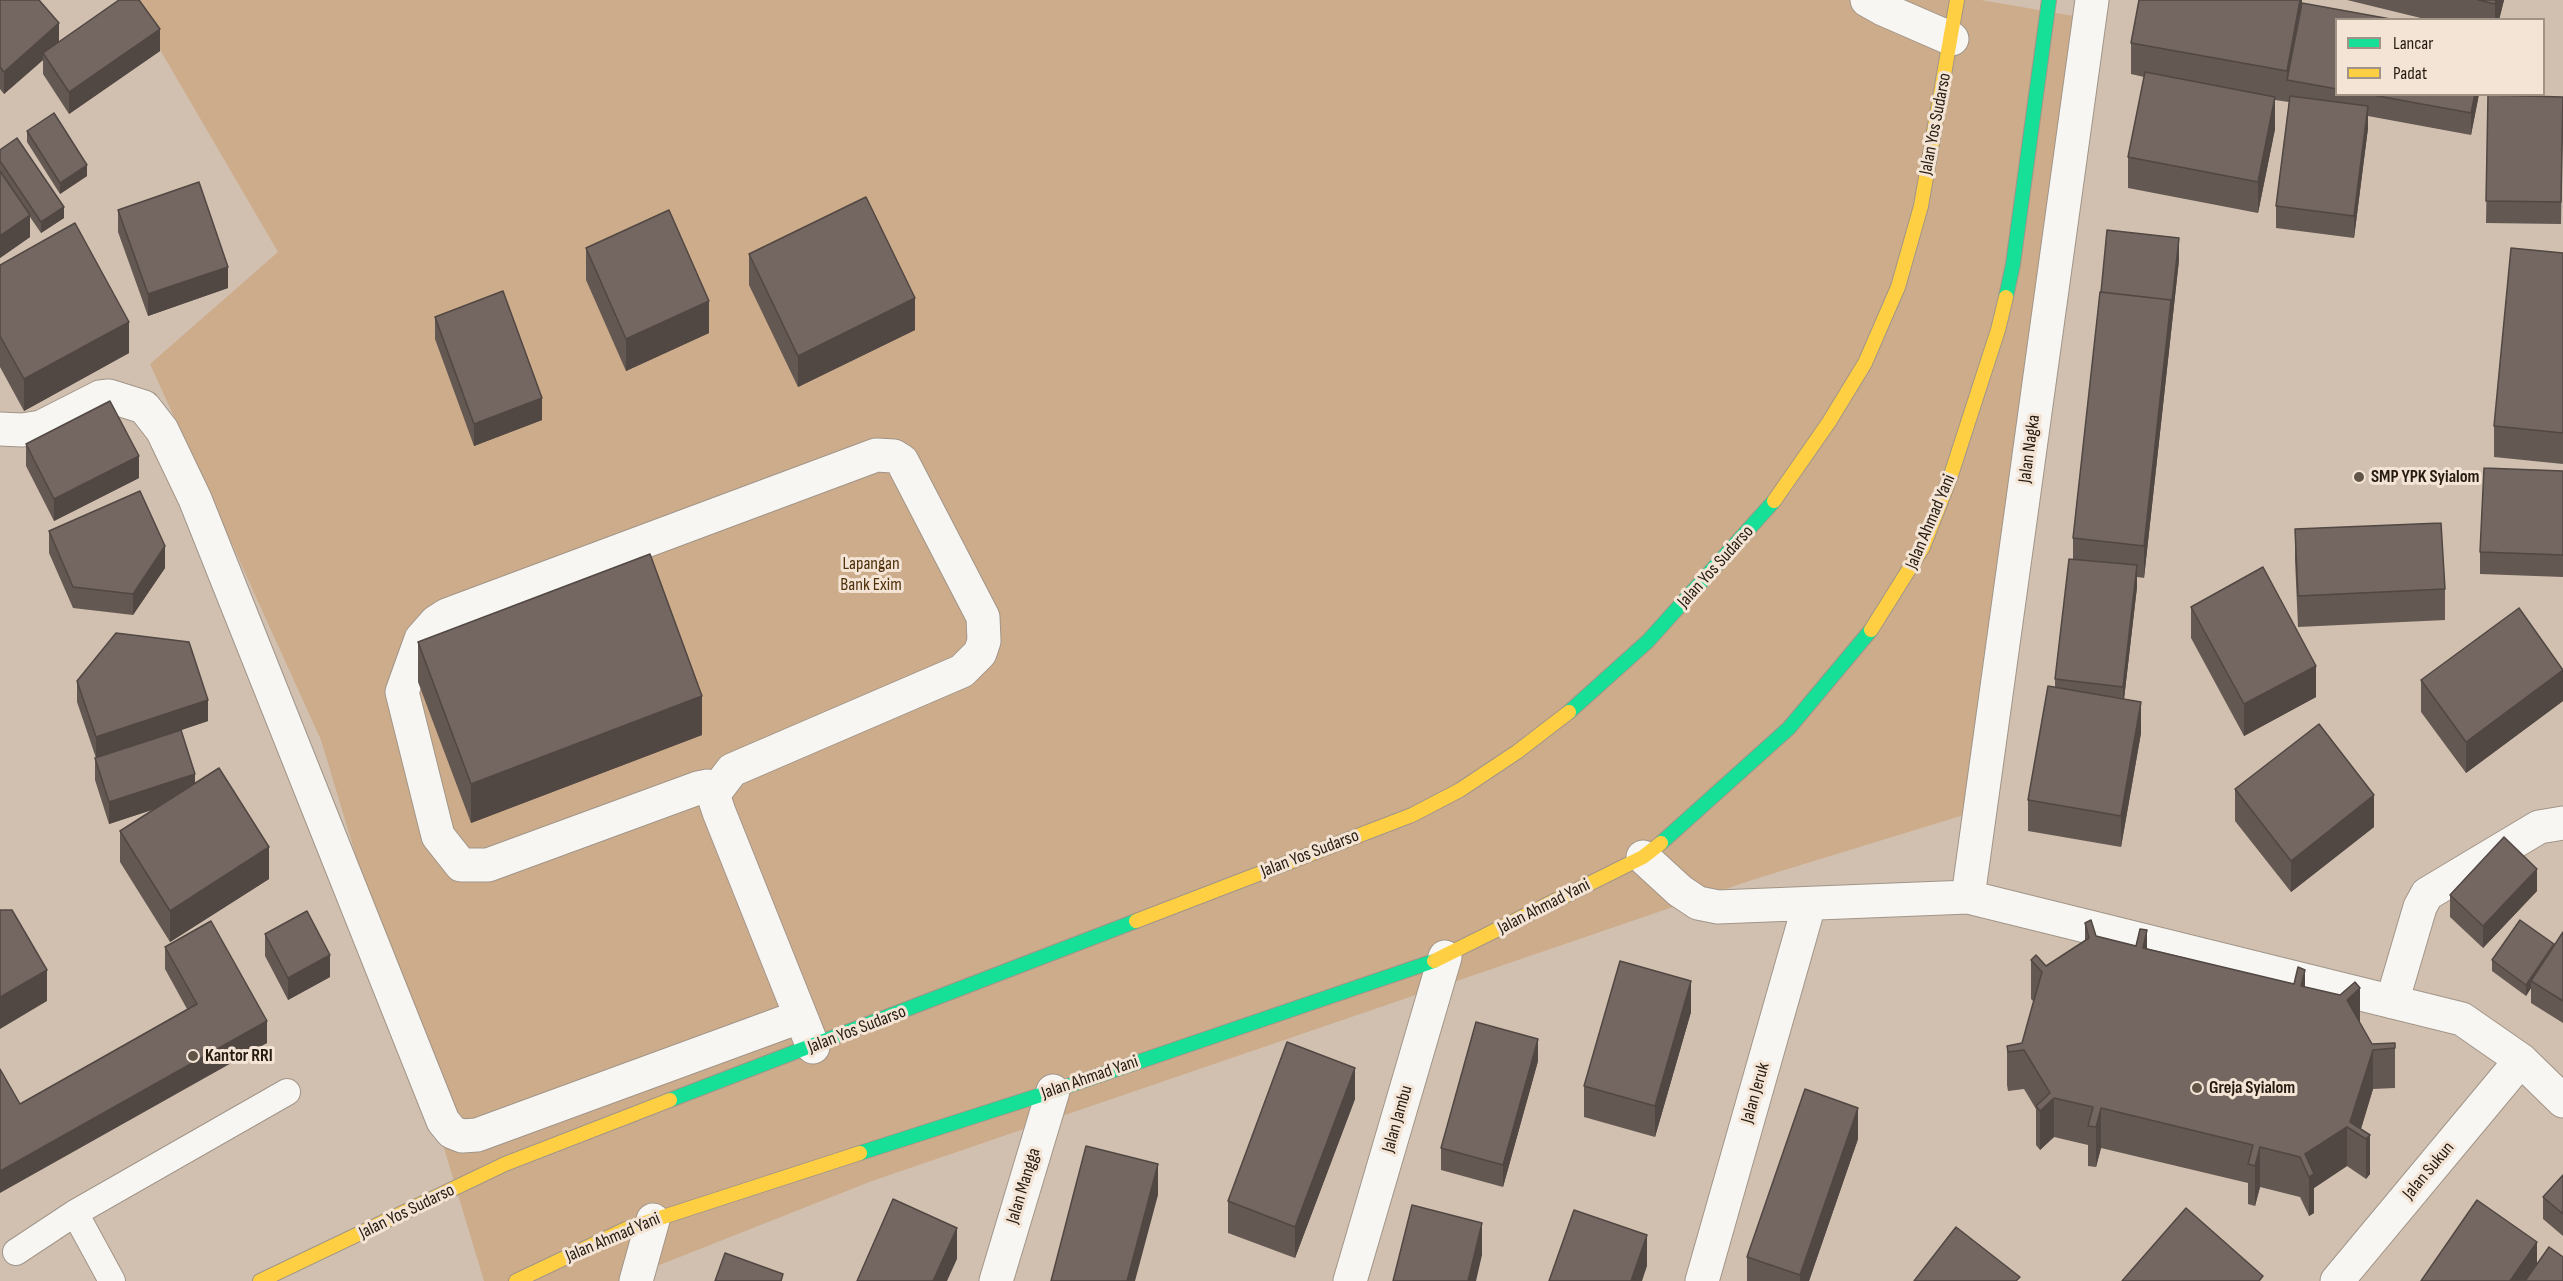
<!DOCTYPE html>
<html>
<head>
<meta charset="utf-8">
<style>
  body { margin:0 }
  #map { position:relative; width:2563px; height:1281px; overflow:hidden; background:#d1c0b0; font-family:"Sofia Sans Condensed",sans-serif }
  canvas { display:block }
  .legend { position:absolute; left:2335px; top:18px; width:210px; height:78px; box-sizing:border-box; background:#f3e4d5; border:2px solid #a19486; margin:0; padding:8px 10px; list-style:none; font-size:18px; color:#251b10 }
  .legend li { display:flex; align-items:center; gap:12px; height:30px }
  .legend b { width:30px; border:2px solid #a19486 }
</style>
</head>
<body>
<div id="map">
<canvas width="2563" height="1281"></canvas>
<ul class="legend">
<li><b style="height:8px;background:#16e098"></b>Lancar</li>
<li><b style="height:8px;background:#ffcf43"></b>Padat</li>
</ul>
</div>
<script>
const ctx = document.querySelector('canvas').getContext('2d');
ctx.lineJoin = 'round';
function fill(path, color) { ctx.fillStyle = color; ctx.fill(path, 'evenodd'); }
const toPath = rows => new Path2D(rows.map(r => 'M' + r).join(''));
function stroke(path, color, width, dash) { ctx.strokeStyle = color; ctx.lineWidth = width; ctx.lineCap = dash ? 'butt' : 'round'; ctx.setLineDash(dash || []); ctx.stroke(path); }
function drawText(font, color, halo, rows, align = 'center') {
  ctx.font = font + ' "Sofia Sans Condensed",sans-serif'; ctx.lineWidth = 6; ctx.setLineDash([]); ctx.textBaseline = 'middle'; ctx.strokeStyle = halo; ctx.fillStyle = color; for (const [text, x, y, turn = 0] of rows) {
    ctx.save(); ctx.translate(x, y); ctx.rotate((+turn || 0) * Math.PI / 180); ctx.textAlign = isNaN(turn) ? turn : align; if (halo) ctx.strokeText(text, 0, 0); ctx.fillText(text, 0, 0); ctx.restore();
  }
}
fill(toPath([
  [131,0,1981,0,2097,20,1964,815,1752,880,872,1181,619,1281,484,1281,321,740,150,364,278,252]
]), '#cdac8b');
const lane = toPath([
  [75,1213,287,1092],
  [16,1252,75,1213,112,1281]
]);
const street = toPath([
  [1867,0,1883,9,1952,39],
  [0,429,22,430,41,427,100,397,109,396,144,407,162,430,195,499,443,1121,452,1132,462,1136,477,1135,799,1017],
  [716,791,708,786,698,788,488,865,461,865,438,836,402,692,421,639,436,622,447,615,876,455,894,456,902,461,983,617,984,641,980,653,962,671,732,770,716,791,715,800,719,812,813,1047],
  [1643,857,1680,891,1698,903,1718,907,1968,897,2462,1019,2521,1060,2563,1101],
  [1968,897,2092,0],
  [2392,1002,2420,907,2427,894,2539,827,2563,823],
  [636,1281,653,1220],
  [996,1281,1053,1091],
  [1350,1281,1445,957],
  [1702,1281,1809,905],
  [2337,1281,2521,1060]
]);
const fast = toPath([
  [2006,297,2013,264,2049,0],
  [1569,712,1648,641,1774,501],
  [1661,843,1789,728,1871,630],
  [670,1100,1136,921],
  [860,1153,1053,1091,1434,961]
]);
const slow = toPath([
  [1774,501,1829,422,1865,363,1898,287,1921,206,1957,0],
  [1871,630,1923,547,1950,478,1998,330,2006,297],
  [1136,921,1412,815,1460,790,1517,752,1569,712],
  [1434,961,1643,857,1661,843],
  [260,1281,505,1164,670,1100],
  [516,1281,626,1229,860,1153]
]);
stroke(lane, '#a19588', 28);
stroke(street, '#a19588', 35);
stroke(fast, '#a19588', 16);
stroke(slow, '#a19588', 16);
stroke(lane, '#f8f6f3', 26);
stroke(street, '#f8f6f3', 33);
stroke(fast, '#16e098', 14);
stroke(slow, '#ffcf43', 14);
fill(toPath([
  [0,0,59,41,160,51,69,114,43,74,43,60,4,94,0,89],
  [2302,0,2302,3,2337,20,2337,94,2479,94,2471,135,2368,116,2368,128,2354,238,2276,228,2276,206,2289,102,2275,100,2275,129,2258,213,2128,188,2128,157,2144,77,2131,74,2131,43],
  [2347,0,2504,0,2499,20,2429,20],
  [2488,95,2563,97,2561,224,2486,223],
  [27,131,87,176,60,194,27,142],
  [0,150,64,218,41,233,30,217,30,237,0,258],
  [118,210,228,288,148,316,118,232],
  [586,248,709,333,626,371,586,280],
  [2563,253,2563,464,2494,457,2494,426],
  [749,254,915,330,798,387,749,285],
  [2179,260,2144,578,2137,577,2137,587,2124,699,2141,733,2121,847,2028,831,2028,800,2055,687,2055,679,2073,559,2073,538],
  [0,265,129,353,24,411,0,367],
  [435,317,542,420,474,446,435,339],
  [26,444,139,478,54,521,26,466],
  [2563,471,2563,577,2480,574,2480,552],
  [2295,529,2445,589,2445,620,2298,627,2295,560],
  [49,531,165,568,133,615,73,608,49,553],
  [2191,607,2316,697,2244,736,2191,638],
  [418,642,702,735,471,823,418,682],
  [2563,669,2563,701,2466,773,2421,712,2421,680],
  [77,681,208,721,181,730,195,784,269,879,170,942,120,862,120,831,154,809,109,824,95,780,95,758,96,758,77,702],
  [2235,789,2374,827,2291,892,2235,821],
  [2537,891,2483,948,2450,917,2450,895],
  [2085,923,2096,936,2305,987,2360,1024,2372,1044,2395,1048,2395,1088,2373,1089,2361,1129,2370,1135,2370,1174,2366,1179,2347,1166,2314,1188,2314,1213,2309,1216,2300,1197,2260,1187,2255,1206,2248,1204,2248,1183,2101,1148,2096,1167,2088,1166,2088,1145,2054,1137,2040,1150,2036,1145,2036,1109,2024,1089,2008,1091,2007,1085,2007,1046,2022,1043,2034,1002,2031,999,2031,960,2046,966,2085,941],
  [2563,932,2563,1023,2531,1003,2531,988,2526,996,2492,971,2492,960,2554,946],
  [265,934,330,977,288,1000,265,956],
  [165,947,267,1043,20,1104,187,1009,165,969],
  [1691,1012,1655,1137,1584,1117,1584,1086],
  [1538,1061,1503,1187,1441,1170,1441,1148],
  [1355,1099,1295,1258,1228,1233,1228,1201],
  [1858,1139,1809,1281,1747,1281,1747,1257],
  [2563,1175,2563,1236,2543,1219,2543,1197]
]), '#645853');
fill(toPath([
  [2300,0,2302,0,2302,24,2287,80,2287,71],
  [2496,0,2504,0,2499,20,2495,20,2495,4],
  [59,23,59,45,43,53,43,60,4,94,4,72],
  [160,29,160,51,69,114,69,92],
  [2475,94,2479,94,2471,135,2471,113],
  [2275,97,2275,129,2258,213,2258,182],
  [2368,106,2368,128,2354,238,2354,216],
  [87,165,87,176,60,194,60,183],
  [64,207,64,218,41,233,41,222],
  [30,215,30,237,0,258,0,236],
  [2179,238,2179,260,2144,578,2144,546,2171,300],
  [228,267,228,288,148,316,148,294],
  [915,298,915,330,798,387,798,356],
  [709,301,709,333,626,371,626,339],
  [129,322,129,353,24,411,24,379],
  [542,398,542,420,474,446,474,424],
  [139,456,139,478,54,521,54,499],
  [165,546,165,568,133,615,133,594],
  [2137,565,2137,587,2123,708,2123,687],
  [2316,666,2316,697,2244,736,2244,704],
  [2563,670,2563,701,2466,773,2466,742],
  [702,696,702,735,471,823,471,784],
  [208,700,208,721,96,759,96,737],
  [2141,702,2141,733,2121,847,2121,816],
  [195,774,195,796,109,824,109,802],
  [2374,795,2374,827,2291,892,2291,861],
  [269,847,269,879,170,942,170,911],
  [2537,869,2537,891,2483,948,2483,926],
  [2147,930,2147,970,2143,948],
  [2554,944,2554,956,2531,981,2531,988,2526,996,2526,985],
  [330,955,330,977,288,1000,288,978],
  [47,970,47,1001,0,1029,0,997],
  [2305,970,2305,1009,2301,986],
  [1691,981,1691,1012,1655,1137,1655,1106],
  [2360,988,2360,1027,2347,1000],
  [267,1021,267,1043,0,1193,0,1171],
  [1538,1039,1538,1061,1503,1187,1503,1165],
  [2373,1050,2373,1089,2359,1135,2350,1122],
  [1355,1068,1355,1099,1295,1258,1295,1227],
  [2054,1098,2054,1137,2040,1150,2040,1111],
  [1858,1108,1858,1139,1809,1281,1800,1281,1800,1275],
  [2101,1108,2101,1148,2096,1167,2096,1127],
  [2347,1127,2347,1166,2314,1188,2314,1213,2309,1216,2309,1177,2305,1154],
  [2370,1135,2370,1174,2366,1179,2366,1139],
  [2260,1147,2260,1187,2255,1206,2255,1166],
  [1158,1164,1158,1195,1135,1281,1127,1281],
  [1482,1223,1482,1255,1476,1281,1468,1281],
  [957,1228,957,1259,947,1281,933,1281],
  [1647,1235,1647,1266,1642,1281,1631,1281],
  [2537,1242,2537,1273,2532,1281,2510,1281]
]), '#514743');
const building = toPath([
  [0,0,39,0,59,23,4,72,0,67,0,0],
  [119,0,139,0,160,29,69,92,43,53,119,0],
  [2139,0,2300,0,2287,71,2131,43,2139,0],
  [2478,0,2496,0,2495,4,2478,0],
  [2302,3,2396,20,2337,20,2337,89,2287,80,2302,3],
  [2145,72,2275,97,2258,182,2128,157,2145,72],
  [2367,94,2475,94,2471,113,2367,94],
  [2488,95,2563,97,2561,202,2486,201,2488,95],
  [2290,96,2368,106,2354,216,2276,206,2290,96],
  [54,113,87,165,60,183,27,131,54,113],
  [17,138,64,207,41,222,0,161,0,150,17,138],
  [0,171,30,215,0,236,0,171],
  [199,182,228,267,148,294,118,210,199,182],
  [866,197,915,298,798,356,749,254,866,197],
  [669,210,709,301,626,339,586,248,669,210],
  [75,223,129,322,24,379,0,336,0,265,75,223],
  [2107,230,2179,238,2171,310,2171,300,2101,292,2107,230],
  [2511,248,2563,253,2563,433,2494,426,2511,248],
  [503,291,542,398,474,424,435,317,503,291],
  [2100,292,2171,300,2144,546,2073,538,2100,292],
  [110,401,139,456,54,499,26,444,110,401],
  [2484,468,2563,471,2563,555,2480,552,2484,468],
  [140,491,165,546,133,594,73,587,49,531,140,491],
  [2441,523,2445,589,2298,596,2295,529,2441,523],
  [650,554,702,696,471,784,418,642,650,554],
  [2069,559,2137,565,2123,687,2055,679,2069,559],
  [2263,567,2316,666,2244,704,2191,607,2263,567],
  [2519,608,2563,670,2466,742,2421,680,2519,608],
  [116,633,189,642,208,700,96,737,77,681,116,633],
  [2048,686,2141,702,2121,816,2028,800,2048,686],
  [2319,724,2374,795,2291,861,2235,789,2319,724],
  [181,730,195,774,109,802,95,758,181,730],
  [219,768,269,847,170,911,120,831,219,768],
  [2504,837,2537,869,2483,926,2450,895,2504,837],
  [0,910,12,910,47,970,0,997,0,910],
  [307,911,330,955,288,978,265,934,307,911],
  [2091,920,2096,936,2136,946,2140,929,2147,930,2143,948,2294,984,2298,967,2305,970,2301,986,2340,995,2355,982,2360,988,2347,1000,2372,1044,2395,1043,2395,1048,2373,1050,2350,1122,2370,1135,2366,1139,2347,1127,2305,1154,2314,1174,2309,1177,2300,1157,2260,1147,2255,1166,2248,1164,2253,1145,2101,1108,2096,1127,2088,1126,2093,1107,2054,1098,2040,1111,2036,1106,2050,1093,2024,1050,2008,1052,2007,1046,2022,1043,2032,1007,2042,972,2031,960,2036,955,2046,966,2089,938,2085,923,2091,920],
  [2520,920,2554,944,2526,985,2492,960,2520,920],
  [211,921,267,1021,0,1171,0,1069,20,1104,197,1004,165,947,211,921],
  [2563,932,2563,1001,2531,981,2563,932],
  [1620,961,1691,981,1655,1106,1584,1086,1620,961],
  [1476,1022,1538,1039,1503,1165,1441,1148,1476,1022],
  [1287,1042,1355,1068,1295,1227,1228,1201,1287,1042],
  [1805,1089,1858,1108,1800,1275,1747,1257,1805,1089],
  [1086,1146,1158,1164,1127,1281,1051,1281,1086,1146],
  [2563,1175,2563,1214,2543,1197,2563,1175],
  [893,1199,957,1228,933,1281,857,1281,893,1199],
  [2477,1200,2537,1242,2510,1281,2421,1281,2477,1200],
  [1412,1205,1482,1223,1468,1281,1393,1281,1412,1205],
  [2186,1208,2263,1276,2259,1281,2122,1281,2186,1208],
  [1574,1210,1647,1235,1631,1281,1549,1281,1574,1210],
  [1956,1227,2020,1277,2016,1281,1914,1281,1956,1227],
  [2549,1247,2563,1257,2563,1281,2525,1281,2549,1247],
  [725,1253,783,1274,781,1281,715,1281,725,1253]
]);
fill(building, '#746660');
stroke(building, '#514743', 1.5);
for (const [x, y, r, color] of [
  [2359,477,6,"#615548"],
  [193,1056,6,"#615548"],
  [2197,1088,6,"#615548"]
]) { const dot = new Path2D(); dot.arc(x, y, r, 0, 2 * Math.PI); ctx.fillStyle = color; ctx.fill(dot); stroke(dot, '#f3e4d5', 2); }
drawText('18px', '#251b10', '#f3e4d5', [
  ["Jalan Yos Sudarso",1936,124,-79],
  ["Jalan Nagka",2030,449,-82],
  ["Jalan Ahmad Yani",1931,522,-67],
  ["Jalan Yos Sudarso",1716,567,-48],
  ["Jalan Yos Sudarso",1310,854,-21],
  ["Jalan Ahmad Yani",1544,907,-27],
  ["Jalan Yos Sudarso",857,1030,-21],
  ["Jalan Ahmad Yani",1090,1078,-19],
  ["Jalan Jeruk",1756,1093,-74],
  ["Jalan Jambu",1398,1119,-74],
  ["Jalan Sukun",2429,1171,-50],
  ["Jalan Mangga",1024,1186,-73],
  ["Jalan Yos Sudarso",407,1212,-26],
  ["Jalan Ahmad Yani",613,1238,-23]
]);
drawText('bold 18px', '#251b10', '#f3e4d5', [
  ["SMP YPK Syialom",2371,477],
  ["Kantor RRI",205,1056],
  ["Greja Syialom",2209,1088]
], 'left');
drawText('18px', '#50310c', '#f3e4d5', [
  ["Lapangan",871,564],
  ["Bank Exim",871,585]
]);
</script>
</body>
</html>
